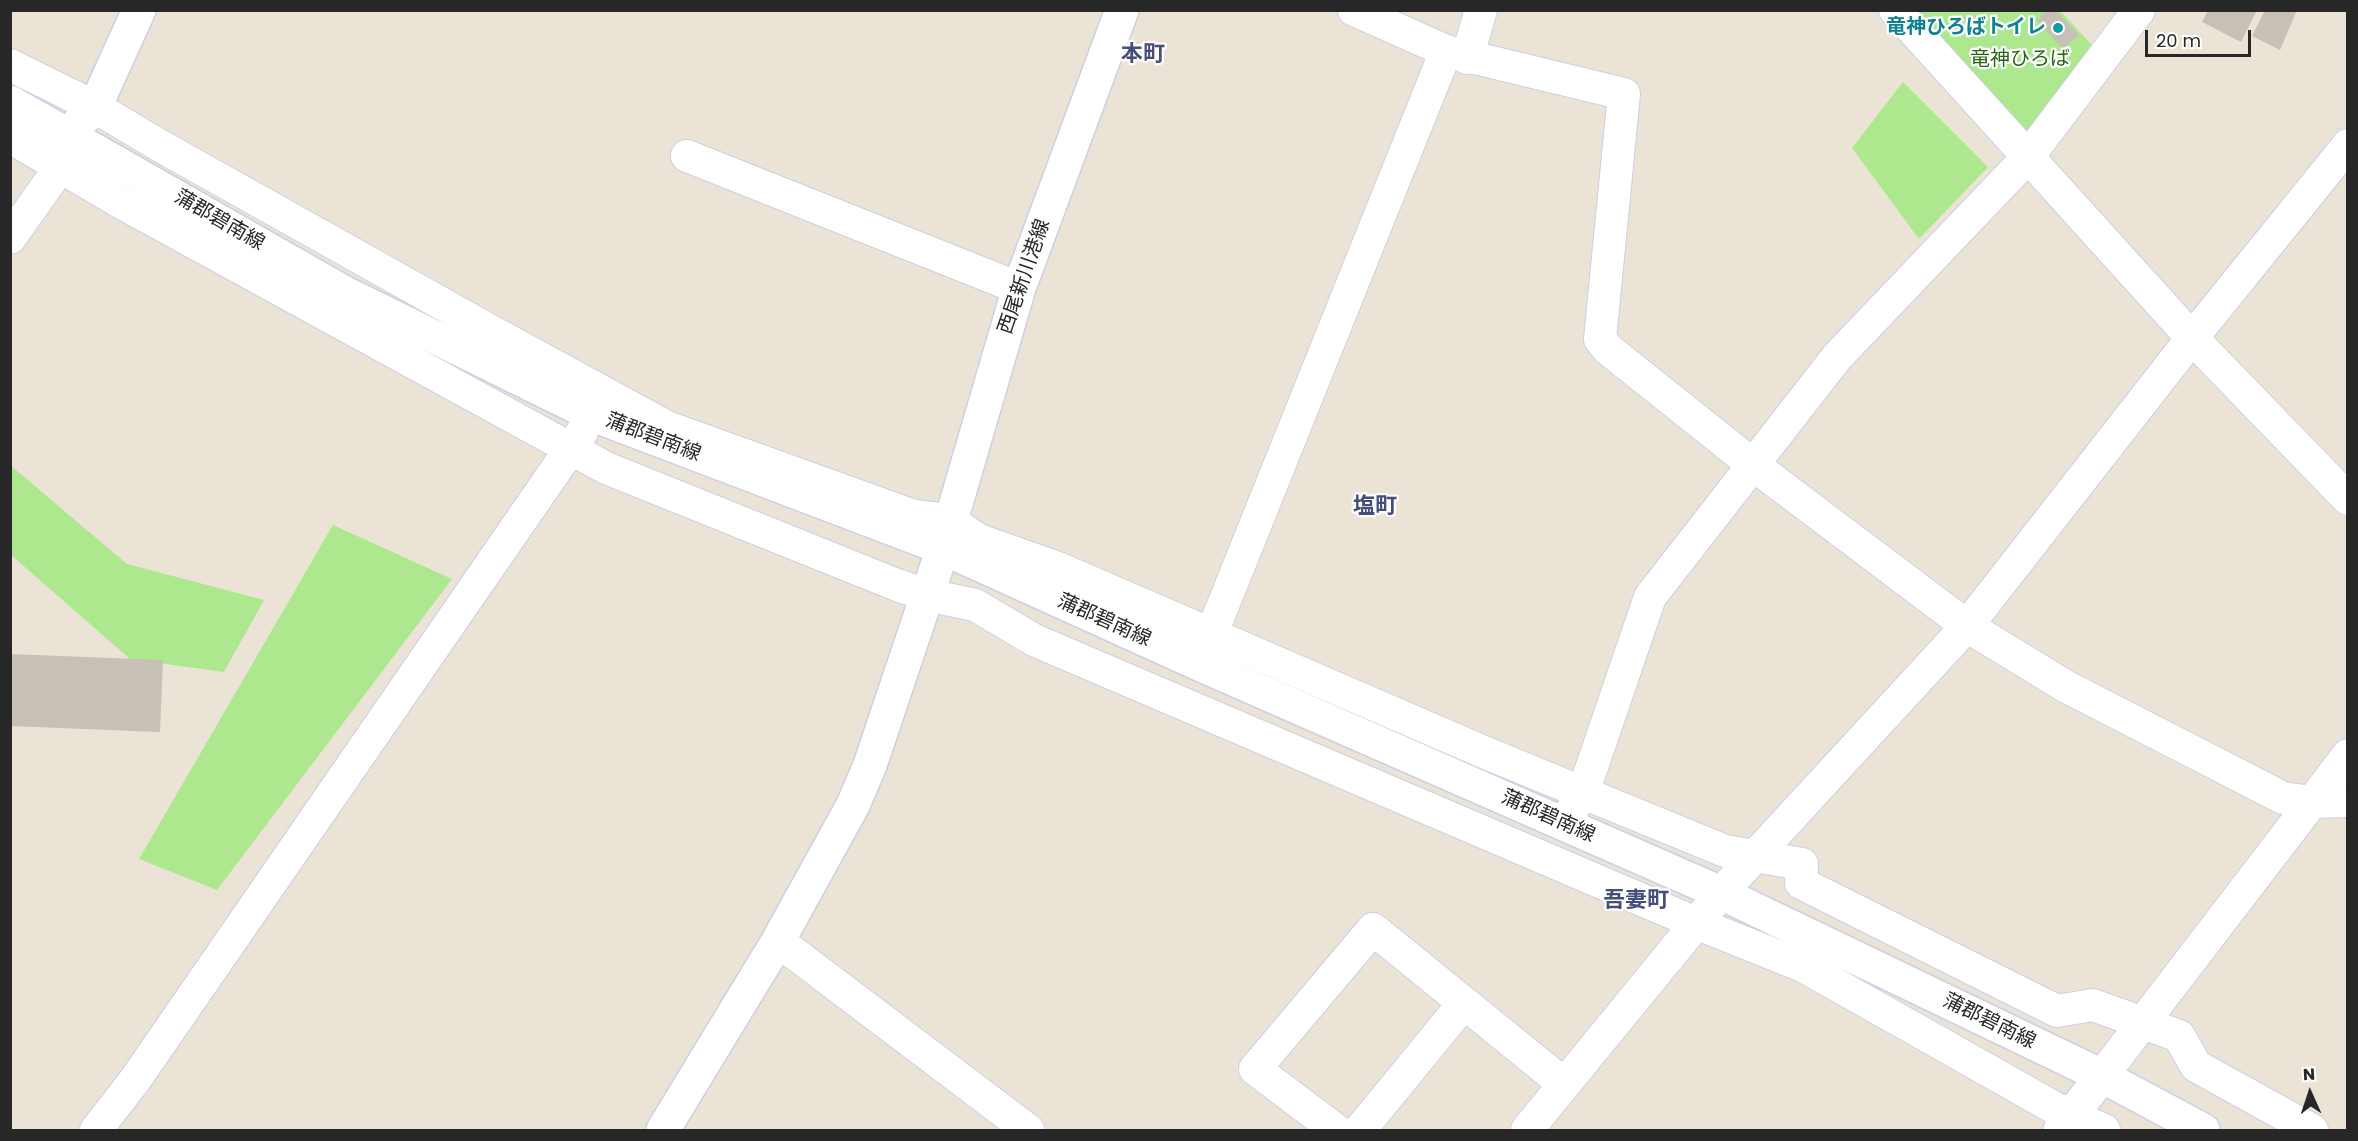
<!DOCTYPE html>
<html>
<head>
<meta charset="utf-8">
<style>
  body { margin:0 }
  #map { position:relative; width:2358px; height:1141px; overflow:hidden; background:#ece3d7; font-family:Poppins,sans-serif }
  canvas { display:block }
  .frame { position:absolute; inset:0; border:12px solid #272727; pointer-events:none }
  .north { position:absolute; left:2280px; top:1063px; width:60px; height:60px; -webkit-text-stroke:4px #fff; paint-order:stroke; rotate:357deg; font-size:16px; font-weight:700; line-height:24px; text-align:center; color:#272727 }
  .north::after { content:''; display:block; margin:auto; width:21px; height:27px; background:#272727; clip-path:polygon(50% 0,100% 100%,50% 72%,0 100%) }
  .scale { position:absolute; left:2145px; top:30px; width:106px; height:27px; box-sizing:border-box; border:3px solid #272727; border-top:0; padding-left:8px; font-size:18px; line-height:21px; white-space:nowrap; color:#272727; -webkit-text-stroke:4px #fff; paint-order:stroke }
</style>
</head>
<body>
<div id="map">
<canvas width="2358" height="1141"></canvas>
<div class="frame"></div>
<div class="north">N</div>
<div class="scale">20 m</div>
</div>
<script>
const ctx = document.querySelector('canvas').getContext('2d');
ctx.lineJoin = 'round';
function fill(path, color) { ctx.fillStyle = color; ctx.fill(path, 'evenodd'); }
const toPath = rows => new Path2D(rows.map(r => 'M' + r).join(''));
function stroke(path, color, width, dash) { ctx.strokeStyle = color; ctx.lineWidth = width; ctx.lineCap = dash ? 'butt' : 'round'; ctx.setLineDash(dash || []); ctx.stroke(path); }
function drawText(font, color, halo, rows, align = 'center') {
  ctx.font = font + ' Poppins,"Noto Sans JP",sans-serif'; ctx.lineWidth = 4.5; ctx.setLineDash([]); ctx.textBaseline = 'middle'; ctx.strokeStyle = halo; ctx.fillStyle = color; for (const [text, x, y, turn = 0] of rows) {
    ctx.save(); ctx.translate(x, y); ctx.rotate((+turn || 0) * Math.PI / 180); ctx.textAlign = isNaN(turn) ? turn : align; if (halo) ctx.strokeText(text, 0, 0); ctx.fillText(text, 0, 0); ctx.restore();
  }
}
fill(toPath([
  [1912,10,2060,11,2092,45,2026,138],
  [1903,82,1988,167,1919,239,1852,148],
  [10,465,127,564,264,600,224,672,130,659,11,555],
  [333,525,452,579,217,890,139,859]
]), '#ade78e');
fill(toPath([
  [2047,10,2055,10,2079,35,2063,49,2037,20],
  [2208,10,2257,10,2241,42,2202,22],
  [2265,10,2297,10,2280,50,2252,36],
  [10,654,163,660,160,732,10,726]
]), '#c6c0b7');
const street = toPath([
  [1354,10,1446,51,1624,94,1600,339,1609,350,1752,464,1967,626,2065,686,2283,798,2311,802,2348,801],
  [1895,10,2192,338,2348,499],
  [1467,58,1481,10],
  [10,65,95,107,157,144,487,329,667,427,914,516,949,520,979,540,1058,568,1486,753,1725,851,1802,864,1801,883,2057,1011,2093,1005,2179,1036,2196,1066,2312,1130],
  [10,137,120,202,606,468,897,585,927,595,975,605,1034,640,1696,923,1805,967,2053,1107,2104,1130],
  [687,156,1019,288],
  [10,238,61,166,65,147],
  [1203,655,1446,51],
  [1572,810,1583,793,1650,597,1837,357,2027,158,2139,10],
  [778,941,1028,1130],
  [2102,1076,2348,755],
  [96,1130,135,1080,582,432],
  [1336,1130,1255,1069,1373,929,1564,1084],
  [1360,1130,1464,1003],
  [1527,1130,1721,893,1967,626,2192,338,2348,145]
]);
const secondary = toPath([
  [10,102,345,293,593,415,943,548,1199,664,1721,893,2102,1076,2203,1130],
  [68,134,95,107,139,10],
  [663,1130,778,941,853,805,870,765,943,548,1019,288,1122,10],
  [2060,1130,2102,1076]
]);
stroke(street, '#ccd0e2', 34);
stroke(secondary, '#ccd0e2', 36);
stroke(street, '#fff', 32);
stroke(secondary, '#fff', 33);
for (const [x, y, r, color] of [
  [2058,28,6,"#0f9aa8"]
]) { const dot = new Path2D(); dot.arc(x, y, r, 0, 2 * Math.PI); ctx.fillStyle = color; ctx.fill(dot); stroke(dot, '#fff', 2); }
drawText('bold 20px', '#0d838f', '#fff', [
  ["竜神ひろばトイレ",2046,28]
], 'right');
drawText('20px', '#256813', '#fff', [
  ["竜神ひろば",2020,60]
]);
drawText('20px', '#272727', '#fff', [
  ["蒲郡碧南線",219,221,30],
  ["西尾新川港線",1025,277,-71],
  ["蒲郡碧南線",653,438,21],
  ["蒲郡碧南線",1104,621,24],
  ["蒲郡碧南線",1548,817,24],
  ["蒲郡碧南線",1989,1022,26]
]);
drawText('bold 22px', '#454e7b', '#fff', [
  ["本町",1143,55],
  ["塩町",1375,507],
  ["吾妻町",1636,901]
]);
</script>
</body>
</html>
